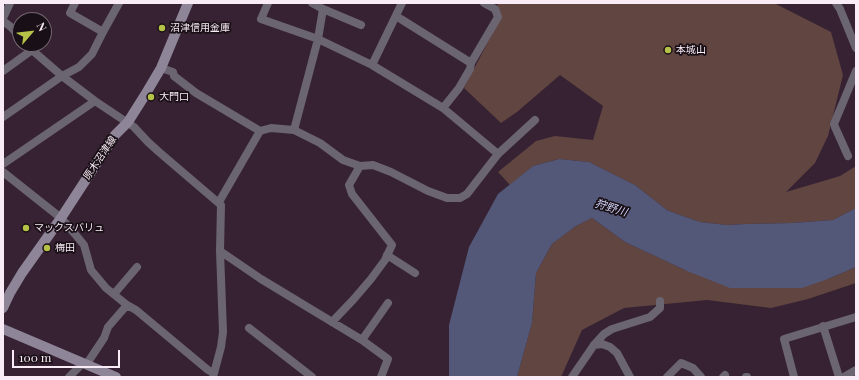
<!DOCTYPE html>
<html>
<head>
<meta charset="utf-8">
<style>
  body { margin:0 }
  #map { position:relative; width:859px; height:380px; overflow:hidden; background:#372233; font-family:"Playfair Display",serif }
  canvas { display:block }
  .frame { position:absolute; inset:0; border:4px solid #faecf6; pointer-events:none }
  .north { position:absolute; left:12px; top:12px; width:40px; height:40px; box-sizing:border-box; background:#190f16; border:1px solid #736770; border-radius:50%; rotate:62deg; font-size:11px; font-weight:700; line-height:16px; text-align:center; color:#faecf6 }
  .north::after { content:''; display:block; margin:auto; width:14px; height:18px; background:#b6c148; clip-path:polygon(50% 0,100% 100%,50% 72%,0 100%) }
  .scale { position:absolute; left:12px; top:350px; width:108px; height:18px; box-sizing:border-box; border:2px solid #faecf6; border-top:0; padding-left:5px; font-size:12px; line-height:14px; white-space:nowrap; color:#faecf6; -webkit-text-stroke:3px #190f16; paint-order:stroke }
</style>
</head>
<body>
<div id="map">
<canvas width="859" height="380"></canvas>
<div class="frame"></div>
<div class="north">N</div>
<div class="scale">100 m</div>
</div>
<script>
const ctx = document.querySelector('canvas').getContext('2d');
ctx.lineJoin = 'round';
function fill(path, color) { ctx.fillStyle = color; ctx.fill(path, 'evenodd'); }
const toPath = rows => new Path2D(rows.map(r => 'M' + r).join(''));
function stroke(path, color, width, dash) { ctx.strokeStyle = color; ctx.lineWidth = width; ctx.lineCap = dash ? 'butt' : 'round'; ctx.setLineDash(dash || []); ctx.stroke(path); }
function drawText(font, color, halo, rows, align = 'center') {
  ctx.font = font + ' "Playfair Display","Noto Sans JP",serif'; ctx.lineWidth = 3.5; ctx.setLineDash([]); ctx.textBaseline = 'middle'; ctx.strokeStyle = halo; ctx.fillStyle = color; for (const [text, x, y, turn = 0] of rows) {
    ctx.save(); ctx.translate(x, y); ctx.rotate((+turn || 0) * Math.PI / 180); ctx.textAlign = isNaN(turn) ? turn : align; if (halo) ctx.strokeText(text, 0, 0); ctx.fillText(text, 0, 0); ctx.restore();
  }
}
fill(toPath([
  [497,3,774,3,831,32,843,75,828,136,815,163,786,192,840,176,856,166,856,208,833,220,791,223,746,224,727,225,700,222,680,215,667,210,635,185,589,162,559,159,533,166,510,185,498,172,536,141,555,136,593,140,603,106,560,75,517,112,501,123,464,88,500,19],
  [592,218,625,242,687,271,828,279,856,267,856,283,808,299,771,308,707,300,624,308,582,330,561,377,517,377,532,323,536,273,552,244,576,226]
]), '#604541');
fill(toPath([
  [559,159,589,162,635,185,667,210,680,215,700,222,727,225,746,224,791,223,833,220,856,208,856,267,828,279,802,288,730,288,687,271,625,242,592,218,576,226,552,244,536,273,532,323,517,377,449,377,449,325,469,247,498,194,533,166]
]), '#545878');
stroke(toPath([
  [75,3,70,13,103,32],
  [268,3,261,19,318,39,372,65,443,108,498,154],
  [836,3,840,9,856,48],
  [323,9,361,25],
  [396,16,471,63],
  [3,18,10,3],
  [3,21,11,27,20,37],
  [26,44,32,50,62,76,95,101,134,127,148,142,159,152,221,205,220,251,223,332,221,347,213,377],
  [372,65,402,3],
  [161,68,173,72,174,76,196,93,260,131,271,128,294,130,320,143,343,160,360,166,373,165,391,172,428,191,447,198,460,198,467,194,498,154,535,120],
  [3,71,32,50],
  [443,108,459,88,470,69,471,63,498,17,495,9,484,3],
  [3,117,62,76,79,67,92,54,103,32,119,3],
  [294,130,318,39,323,9,312,3],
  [848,156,835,127,834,124,856,71],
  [3,164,95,101],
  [3,172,61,218,75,234,84,245,91,270,106,288,127,305,136,310,208,370,214,373],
  [219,202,260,131],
  [220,251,261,279,362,340,388,359,381,377],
  [387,255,415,273],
  [114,294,137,267],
  [332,322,353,300,371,279,385,260,392,245,352,194,349,185,360,166],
  [823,326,839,377],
  [249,328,312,377],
  [362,340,388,303],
  [594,345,602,344,610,347,617,353,630,377],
  [86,365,104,338,108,327,127,305],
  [69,377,83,363],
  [572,377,594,345,604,334,612,329,650,317,660,308,660,301],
  [667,377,681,363,693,368,701,377],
  [723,377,725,375],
  [746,377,747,377],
  [794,377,784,339,856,317],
  [844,377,856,370]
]), '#6a6570', 8);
stroke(toPath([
  [3,308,10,293,22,273,61,218,115,135,128,122,145,95,161,68,188,3],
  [3,329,116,377]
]), '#8e8598', 10);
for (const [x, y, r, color] of [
  [162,28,4,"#b6c148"],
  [668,50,4,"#b6c148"],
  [151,97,4,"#b6c148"],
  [26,228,4,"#b6c148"],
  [47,248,4,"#b6c148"]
]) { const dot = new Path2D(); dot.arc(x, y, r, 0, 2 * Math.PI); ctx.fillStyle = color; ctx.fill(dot); stroke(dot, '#190f16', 1.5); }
drawText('10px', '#faecf6', '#190f16', [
  ["沼津信用金庫",170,28],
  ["本城山",676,50],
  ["大門口",159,97],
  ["マックスバリュ",34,228],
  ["梅田",55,248]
], 'left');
drawText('10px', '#faecf6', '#190f16', [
  ["原木沼津線",100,158,-56]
]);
drawText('italic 11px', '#d2d7fa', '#190f16', [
  ["狩野川",611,208,17]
]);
</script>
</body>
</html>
